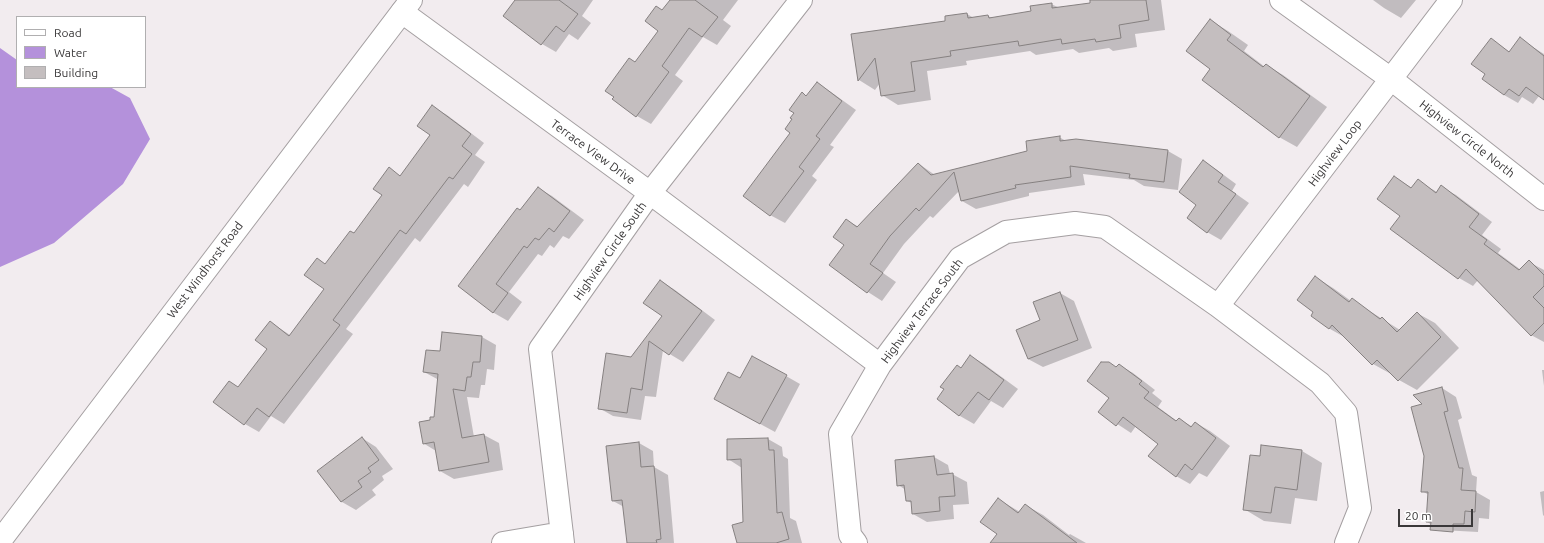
<!DOCTYPE html>
<html>
<head>
<meta charset="utf-8">
<style>
  body { margin:0 }
  #map { position:relative; width:1544px; height:543px; overflow:hidden; background:#f2ecef; font-family:Ubuntu,sans-serif }
  canvas { display:block }
  .legend { position:absolute; left:16px; top:16px; width:130px; height:72px; box-sizing:border-box; background:#fff; border:1px solid #b0afb0; margin:0; padding:5px 7px; list-style:none; font-size:12px; color:#3a3839 }
  .legend li { display:flex; align-items:center; gap:8px; height:20px }
  .legend b { width:20px; border:1px solid #b0afb0 }
  .scale { position:absolute; left:1398px; top:509px; width:75px; height:18px; box-sizing:border-box; border:2px solid #3a3839; border-top:0; padding-left:5px; font-size:12px; line-height:14px; white-space:nowrap; color:#3a3839; -webkit-text-stroke:3px #fff; paint-order:stroke }
</style>
</head>
<body>
<div id="map">
<canvas width="1544" height="543"></canvas>
<ul class="legend">
<li><b style="height:5px;background:#fff"></b>Road</li>
<li><b style="height:11px;background:#b491db"></b>Water</li>
<li><b style="height:11px;background:#c4bebf"></b>Building</li>
</ul>
<div class="scale">20 m</div>
</div>
<script>
const ctx = document.querySelector('canvas').getContext('2d');
ctx.lineJoin = 'round';
function fill(path, color) { ctx.fillStyle = color; ctx.fill(path, 'evenodd'); }
const toPath = rows => new Path2D(rows.map(r => 'M' + r).join(''));
function stroke(path, color, width, dash) { ctx.strokeStyle = color; ctx.lineWidth = width; ctx.lineCap = dash ? 'butt' : 'round'; ctx.setLineDash(dash || []); ctx.stroke(path); }
function drawText(font, color, halo, rows, align = 'center') {
  ctx.font = font + ' Ubuntu,sans-serif'; ctx.lineWidth = 3; ctx.setLineDash([]); ctx.textBaseline = 'middle'; ctx.strokeStyle = halo; ctx.fillStyle = color; for (const [text, x, y, turn = 0] of rows) {
    ctx.save(); ctx.translate(x, y); ctx.rotate((+turn || 0) * Math.PI / 180); ctx.textAlign = isNaN(turn) ? turn : align; if (halo) ctx.strokeText(text, 0, 0); ctx.fillText(text, 0, 0); ctx.restore();
  }
}
fill(toPath([
  [0,48,17,60,17,87,110,87,130,98,150,139,123,184,54,243,0,267]
]), '#b491db');
fill(toPath([
  [516,0,593,0,582,16,591,23,578,40,569,34,556,52,542,44,504,16],
  [671,0,738,0,723,20,731,26,717,45,703,37,675,75,683,81,651,124,637,116,614,99,630,59,635,62,659,31,663,11],
  [1091,0,1161,0,1165,30,1135,34,1137,47,1113,51,1109,48,1079,53,1073,49,1036,55,1030,51,966,61,967,65,927,71,931,100,898,105,882,95,880,83,875,90,859,80,852,35,946,22,967,14,974,18,988,16,992,18,1032,12,1051,4,1060,8,1091,4],
  [1373,0,1416,0,1401,18,1384,8],
  [1210,20,1228,31,1248,45,1244,51,1265,67,1266,65,1283,75,1327,107,1297,147,1279,137,1211,69],
  [1520,39,1544,54,1544,99,1539,96,1533,104,1522,97,1518,103,1504,95,1487,74,1491,40,1510,52],
  [817,83,831,92,856,110,830,145,834,147,812,176,817,180,785,223,770,215,792,133,795,113,802,94,807,97],
  [433,107,447,115,484,143,475,155,485,162,468,187,464,184,420,242,415,238,346,329,353,334,284,424,271,416,259,432,245,424,214,402,239,388,268,349,270,322,290,335,325,289,326,265,354,234,383,195,389,169,401,176,432,135],
  [1059,137,1066,141,1168,151,1182,159,1178,190,1144,186,1134,180,1083,174,1085,185,1029,193,1029,196,976,209,962,201,960,190,933,218,930,216,904,244,883,273,896,282,882,301,868,292,831,264,845,245,846,220,859,227,919,164,935,175,1028,152],
  [1203,161,1217,170,1236,184,1232,191,1249,203,1221,240,1207,232,1198,205],
  [1394,177,1412,188,1418,181,1437,192,1441,187,1456,195,1492,222,1482,235,1501,249,1498,253,1521,270,1529,262,1544,270,1544,342,1531,335,1478,280,1473,286,1459,278,1401,216],
  [538,188,552,196,584,220,569,239,563,236,554,248,550,245,542,256,538,254,509,292,522,302,508,321,494,313,459,286],
  [1315,277,1333,288,1351,301,1352,300,1400,330,1417,313,1435,323,1459,348,1417,390,1399,380,1392,373,1391,374,1373,364,1348,339,1330,329,1312,316,1315,312],
  [661,281,675,290,715,320,683,362,663,350,656,397,645,396,641,420,613,416,599,408,632,358,663,316],
  [1060,293,1074,301,1092,348,1043,367,1028,359,1042,321],
  [443,333,482,337,496,345,494,370,487,369,485,385,481,385,479,398,467,397,474,437,484,435,499,443,503,470,454,479,440,471,436,451,423,443,431,421,435,417,439,380,424,372,441,352],
  [970,356,984,364,1018,389,1003,408,991,401,974,424,960,416,938,399],
  [1119,365,1133,373,1155,390,1152,393,1162,401,1158,407,1177,421,1179,419,1193,427,1196,423,1210,431,1230,446,1207,477,1199,473,1190,484,1176,476,1159,443,1136,426,1131,433,1099,412,1110,398,1117,368],
  [1542,370,1544,370,1544,386],
  [786,376,800,384,775,432,729,407,740,379],
  [1442,388,1456,397,1462,418,1458,420,1472,475,1477,477,1476,492,1490,500,1489,519,1479,518,1478,532,1441,530,1427,522,1429,495,1422,491,1425,456,1424,405],
  [362,438,376,447,393,469,382,476,384,480,372,490,376,495,356,510,342,502,319,471],
  [768,439,782,447,783,456,788,459,790,518,796,521,802,543,738,543,744,523,742,468,728,459,728,440],
  [639,443,653,451,654,467,668,475,674,543,626,543,628,542,624,507,613,501],
  [1302,451,1322,463,1317,501,1295,498,1291,524,1264,521,1244,509,1261,458],
  [934,457,948,465,950,474,952,474,967,482,969,504,953,505,954,519,927,522,913,514,912,503,907,501,906,490,898,485,896,461],
  [1544,491,1544,516,1543,515,1540,492],
  [998,499,1020,512,1025,505,1043,515,1069,535,1070,534,1086,543,1003,543,998,534]
]), '#0003');
const building = toPath([
  [515,0,559,0,578,14,564,32,556,26,541,45,503,16,515,0],
  [670,0,695,0,718,17,702,37,689,28,662,66,669,72,636,117,612,99,614,97,605,91,629,58,635,62,658,31,645,21,656,6,662,10,670,0],
  [1090,0,1146,0,1149,20,1119,25,1121,38,1096,42,1095,39,1062,44,1061,39,1019,46,1018,41,950,51,951,56,911,62,915,91,881,96,875,58,858,81,851,34,945,21,945,16,967,13,968,18,988,15,989,18,1031,11,1030,6,1052,3,1052,8,1090,3,1090,0],
  [1210,19,1231,35,1227,40,1263,67,1266,64,1310,96,1279,138,1202,80,1210,69,1186,51,1210,19],
  [1520,37,1544,56,1544,100,1526,87,1519,96,1509,89,1504,95,1482,79,1485,74,1471,64,1491,38,1509,52,1520,37],
  [817,82,842,101,816,136,820,139,799,167,804,171,770,216,743,196,790,133,785,129,792,119,790,118,794,113,789,110,802,92,806,96,817,82],
  [432,105,471,134,462,146,472,154,453,179,449,177,406,234,400,230,333,320,340,325,269,417,257,408,244,425,213,402,229,381,238,387,267,349,255,340,270,321,289,336,324,289,304,275,317,258,325,264,350,231,354,233,382,195,373,189,389,167,400,176,430,135,417,126,432,105],
  [1060,136,1060,141,1076,139,1168,150,1164,182,1129,178,1130,174,1070,166,1071,177,1015,185,1016,188,961,201,954,172,919,211,916,208,890,236,870,264,883,273,867,293,829,265,844,245,833,237,846,219,857,227,918,163,931,175,1027,151,1026,141,1060,136],
  [1203,160,1223,175,1218,182,1236,194,1207,233,1187,218,1196,205,1179,192,1203,160],
  [1394,176,1411,188,1418,179,1436,193,1441,185,1479,214,1469,227,1487,240,1484,244,1519,270,1529,260,1544,275,1544,286,1533,297,1544,308,1544,323,1531,336,1466,269,1458,279,1390,229,1400,216,1377,199,1394,176],
  [538,187,570,211,554,232,549,228,539,240,535,238,527,248,524,246,496,284,508,293,493,313,458,286,517,208,520,210,538,187],
  [1315,276,1349,302,1352,298,1380,319,1382,317,1397,332,1417,312,1441,337,1398,381,1377,360,1372,365,1332,325,1329,329,1311,316,1313,312,1297,300,1315,276],
  [660,280,702,311,669,355,649,341,642,390,631,388,627,413,598,409,606,353,631,357,662,316,643,303,660,280],
  [1060,292,1078,340,1028,359,1016,330,1040,320,1033,302,1060,292],
  [442,332,482,336,480,362,473,362,471,377,467,377,465,391,453,389,462,438,484,434,489,462,439,471,434,442,423,444,419,422,430,420,430,417,434,417,438,374,423,372,426,350,440,351,442,332],
  [970,355,1004,380,989,400,978,392,959,416,937,399,944,389,940,387,957,365,961,368,970,355],
  [752,356,787,375,760,424,714,399,728,372,740,378,752,356],
  [1101,362,1109,362,1116,367,1119,364,1142,381,1139,384,1149,392,1144,398,1176,421,1179,418,1191,427,1195,422,1216,438,1192,470,1185,464,1176,477,1148,456,1158,444,1123,417,1116,426,1098,412,1109,398,1087,381,1101,362],
  [1442,387,1448,411,1444,412,1459,468,1463,468,1461,490,1476,491,1475,512,1465,511,1464,524,1453,524,1453,532,1430,530,1431,522,1426,522,1428,492,1421,492,1424,456,1411,407,1422,404,1413,395,1442,387],
  [362,437,379,460,368,468,371,472,358,481,362,487,341,502,317,471,362,437],
  [768,438,769,450,774,450,777,513,782,512,789,539,776,543,737,543,732,525,743,522,741,459,727,460,727,439,768,438],
  [639,442,641,467,654,466,661,539,656,540,657,543,627,543,622,500,612,501,606,446,639,442],
  [1261,445,1302,450,1297,490,1275,487,1271,513,1243,510,1250,455,1260,456,1261,445],
  [934,456,937,475,953,473,955,496,939,497,940,511,912,514,911,501,906,501,904,485,897,486,895,460,934,456],
  [998,498,1018,513,1025,504,1077,543,990,543,997,534,980,522,998,498]
]);
fill(building, '#c4bebf');
stroke(building, '#858080', 1);
const minor = toPath([
  [1281,0,1391,79,1544,199],
  [402,12,650,193,880,365],
  [1218,306,1451,0],
  [503,543,562,533],
  [563,543,540,349,650,193,801,0],
  [856,543,850,535,840,434,880,365,960,258,1006,232,1075,223,1105,227,1218,306,1320,383,1346,413,1360,508,1346,543]
]);
const tertiary = toPath([
  [0,541,411,0]
]);
stroke(minor, '#a49fa1', 24);
stroke(tertiary, '#a49fa1', 24);
stroke(minor, '#fff', 22);
stroke(tertiary, '#fff', 22);
drawText('12px', '#3a3839', '#fff', [
  ["Highview Circle North",1467,139,38],
  ["Terrace View Drive",593,152,36],
  ["Highview Loop",1335,153,-53],
  ["Highview Circle South",610,251,-55],
  ["West Windhorst Road",205,270,-53],
  ["Highview Terrace South",922,311,-53]
]);
</script>
</body>
</html>
